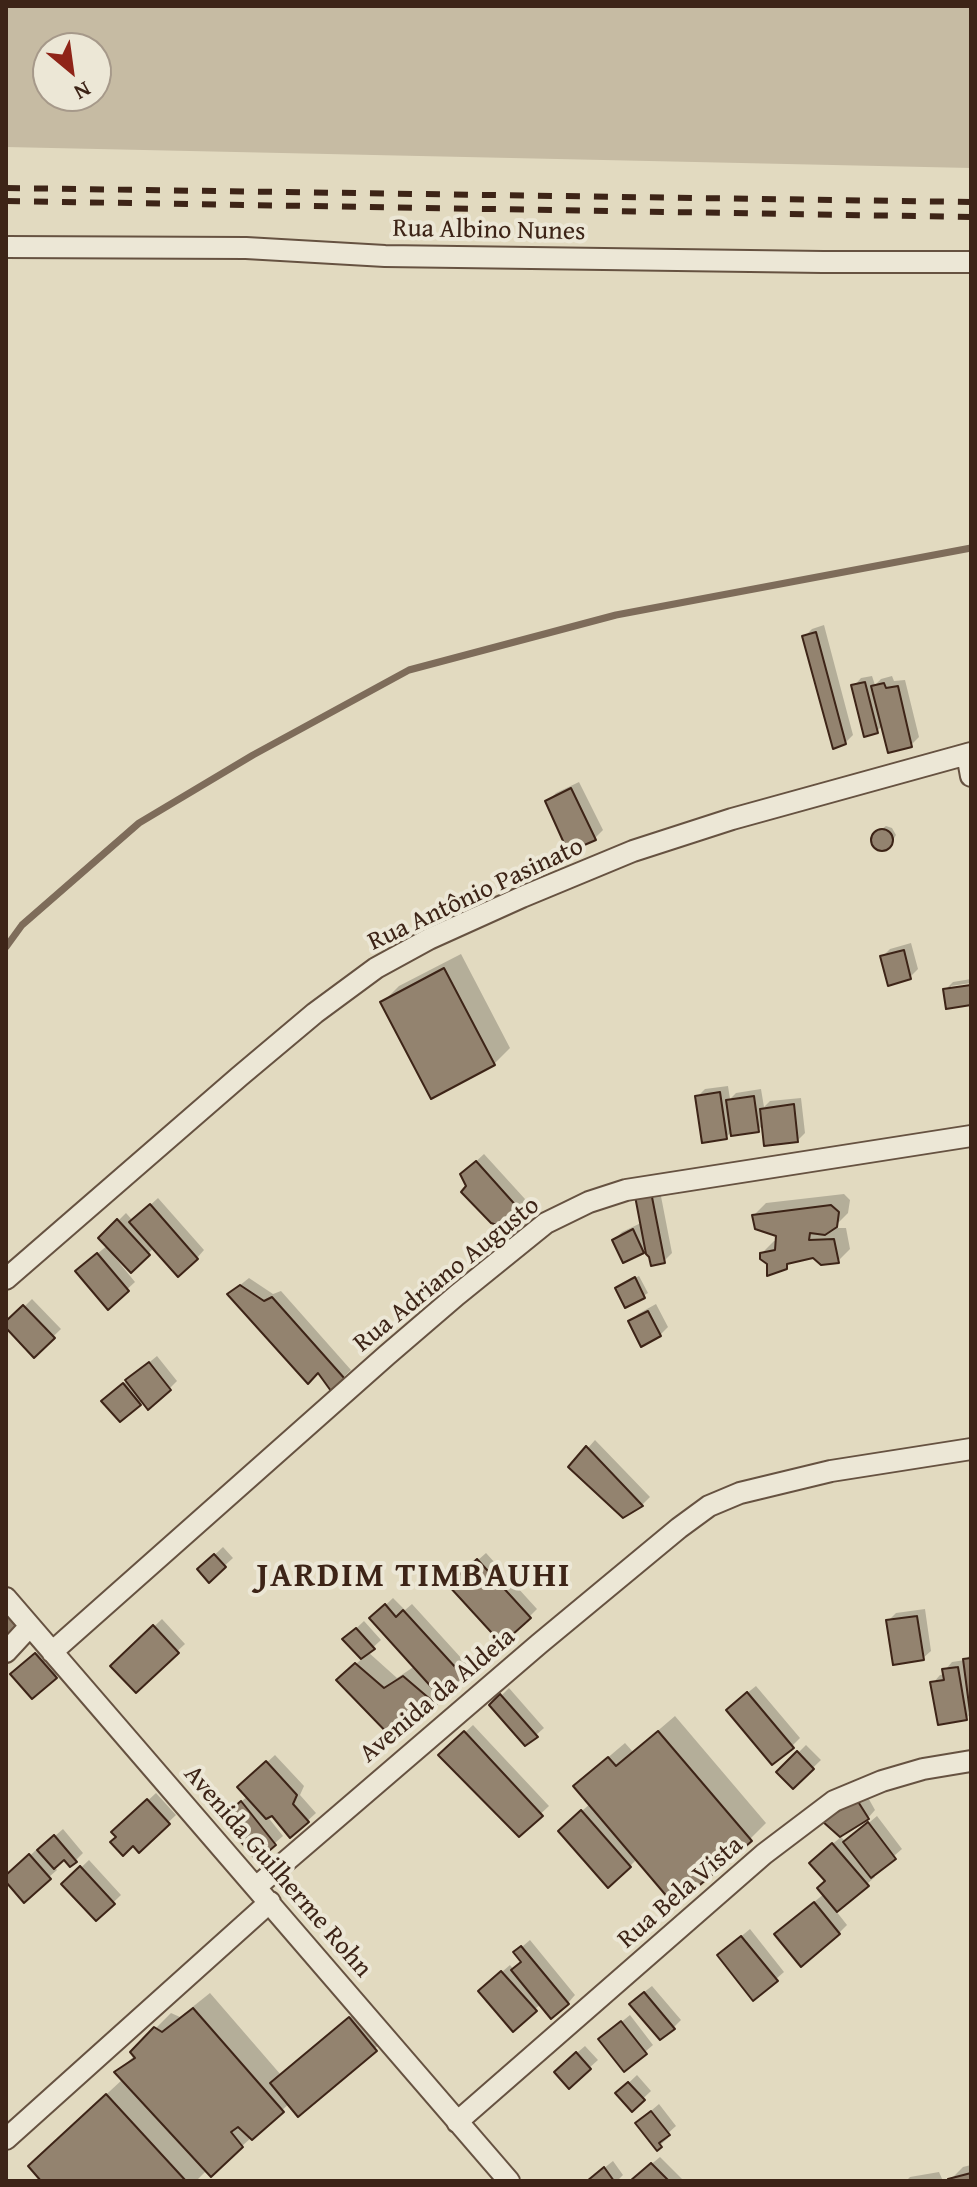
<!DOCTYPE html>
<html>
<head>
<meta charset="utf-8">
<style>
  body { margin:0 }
  #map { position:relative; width:977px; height:2187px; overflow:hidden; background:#e2dac0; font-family:"Gentium Book Plus",serif }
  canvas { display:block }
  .frame { position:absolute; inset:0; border:8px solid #3d2417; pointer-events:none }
  .north { position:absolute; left:32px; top:32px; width:80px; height:80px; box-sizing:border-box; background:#ece7d6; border:2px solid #a6998a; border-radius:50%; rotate:151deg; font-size:22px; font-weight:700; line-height:32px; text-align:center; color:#3d2417 }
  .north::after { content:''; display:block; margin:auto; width:28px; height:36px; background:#8f2418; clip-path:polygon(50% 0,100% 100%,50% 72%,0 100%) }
</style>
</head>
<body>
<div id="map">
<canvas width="977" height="2187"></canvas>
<div class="frame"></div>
<div class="north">N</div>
</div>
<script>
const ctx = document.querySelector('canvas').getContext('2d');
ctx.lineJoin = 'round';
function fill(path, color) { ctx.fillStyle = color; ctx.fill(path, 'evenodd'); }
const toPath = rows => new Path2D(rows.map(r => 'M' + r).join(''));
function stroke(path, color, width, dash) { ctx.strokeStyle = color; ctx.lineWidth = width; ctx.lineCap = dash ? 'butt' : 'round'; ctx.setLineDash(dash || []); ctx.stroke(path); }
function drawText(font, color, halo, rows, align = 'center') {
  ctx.font = font + ' "Gentium Book Plus",serif'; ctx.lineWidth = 8; ctx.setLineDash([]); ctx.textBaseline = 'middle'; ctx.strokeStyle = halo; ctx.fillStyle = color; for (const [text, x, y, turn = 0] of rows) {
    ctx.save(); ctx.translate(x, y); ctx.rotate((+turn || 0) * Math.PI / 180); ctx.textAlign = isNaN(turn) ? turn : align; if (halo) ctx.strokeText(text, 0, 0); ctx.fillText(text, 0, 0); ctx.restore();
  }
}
fill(toPath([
  [6,6,971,6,971,168,6,147],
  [48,48,96,48,96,96,48,96]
]), '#c6bba3');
fill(toPath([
  [824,625,853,735,845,743,804,637,812,629],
  [872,676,875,685,881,679,892,676,894,681,905,680,919,737,911,745,883,725,877,731,854,686,861,678],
  [579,782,603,830,595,838,569,850,548,801,556,793],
  [886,826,892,828,896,835,890,845,882,849,877,847,873,842,876,833],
  [911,943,918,969,910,977,882,957,890,949],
  [461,954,510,1048,494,1064,383,1002,399,986],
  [971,979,971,983,951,986,951,990,971,987,971,1003,945,990,953,982],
  [728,1086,730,1099,736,1093,761,1089,764,1107,770,1101,801,1098,805,1133,798,1140,764,1124,758,1130,733,1131,726,1137,697,1097,705,1089],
  [484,1154,535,1210,510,1235,468,1186,470,1167],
  [659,1186,672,1253,664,1261,649,1246,643,1251,614,1240,622,1232,643,1222,637,1196],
  [844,1194,850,1200,848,1213,833,1228,846,1228,850,1249,838,1261,814,1256,792,1260,786,1267,769,1263,762,1253,774,1241,777,1241,778,1235,754,1215,766,1203],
  [158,1198,204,1250,197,1258,154,1248,131,1270,115,1253,113,1255,135,1282,108,1307,86,1263,108,1245,101,1238,126,1213,133,1221],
  [639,1276,648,1293,626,1306,621,1285],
  [249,1278,273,1294,281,1291,351,1370,332,1388,319,1371,229,1294],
  [32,1299,61,1329,34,1355,6,1325],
  [656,1304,668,1327,660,1335,630,1322,638,1314],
  [157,1356,177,1381,169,1389,143,1400,139,1404,112,1393],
  [595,1440,650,1497,642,1505,623,1515,588,1448],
  [223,1547,233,1558,209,1580,207,1562],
  [486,1553,537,1609,529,1617,459,1577],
  [393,1598,405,1610,412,1604,473,1671,396,1739,351,1668,363,1658,345,1639,364,1621,381,1640,368,1652,397,1678,415,1666,372,1618],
  [925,1609,931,1651,923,1658,888,1621,896,1613],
  [162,1619,185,1644,136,1690,113,1666],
  [43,1647,63,1669,55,1677,21,1667],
  [971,1654,971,1713,966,1719,933,1683,940,1675,945,1674,945,1670,952,1662,965,1660],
  [756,1686,800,1738,792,1746,736,1702],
  [509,1688,544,1728,536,1735,492,1705],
  [675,1716,766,1823,750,1839,637,1859,630,1866,568,1823,590,1804,592,1771,625,1743,633,1752],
  [473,1725,549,1806,519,1834,441,1755],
  [806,1745,821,1760,793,1787,779,1772],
  [275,1755,304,1786,300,1795,316,1813,291,1836,272,1814,267,1816,283,1836,257,1859,231,1810,248,1796,248,1780],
  [156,1793,176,1815,139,1850,133,1844,118,1837,114,1832],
  [866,1794,875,1810,868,1818,825,1820,833,1813],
  [877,1816,902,1849,873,1874,875,1877,836,1911,847,1925,839,1933,784,1926,824,1894,827,1881,819,1855,841,1837,846,1842],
  [63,1829,83,1853,76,1860,65,1858,54,1866,57,1870,49,1877,6,1879,38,1848,39,1850],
  [89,1860,121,1895,96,1919,64,1884],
  [750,1929,784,1972,776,1979,727,1948],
  [530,1940,575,1995,568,2003,541,2004,535,2009,488,1984,510,1965,514,1970,523,1961,516,1952],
  [652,1986,681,2020,673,2028,639,1996],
  [210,1993,281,2075,362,2007,388,2037,299,2114,290,2103,242,2146,207,2170,196,2181,44,2181,46,2150,123,2079,117,2072,135,2055,132,2052,171,2013,180,2017],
  [630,2015,653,2045,625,2069,609,2032],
  [585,2046,598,2060,569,2086,564,2064],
  [637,2075,651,2091,632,2109,618,2093],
  [659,2104,676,2126,666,2135,668,2138,657,2148,645,2116],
  [660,2157,684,2181,631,2181],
  [613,2161,623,2175,617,2181,588,2181],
  [971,2165,971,2181,951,2179,963,2167],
  [939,2172,943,2181,906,2181,910,2177]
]), '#0003');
stroke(toPath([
  [6,947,22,925,139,823,253,755,409,670,616,615,971,548]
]), '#7e6c5a', 7);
const building = toPath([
  [816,632,846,744,833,749,802,636,816,632],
  [865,682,878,733,864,737,851,685,865,682],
  [884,683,886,688,898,686,912,747,888,753,871,686,884,683],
  [571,788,596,840,568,852,545,801,571,788],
  '871 840a11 11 0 1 1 22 0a11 11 0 1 1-22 0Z',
  [904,950,911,979,888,986,880,956,904,950],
  [444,968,495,1065,431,1099,380,1002,444,968],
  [971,985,971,1005,946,1009,943,989,971,985],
  [720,1092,727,1139,702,1143,695,1096,720,1092],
  [754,1096,759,1132,731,1136,726,1100,754,1096],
  [794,1104,798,1142,764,1146,760,1109,794,1104],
  [476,1161,528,1219,510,1238,500,1226,491,1223,461,1192,466,1186,460,1174,476,1161],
  [651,1192,665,1263,651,1266,649,1257,646,1254,635,1196,651,1192],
  [150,1204,198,1259,178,1277,129,1222,150,1204],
  [831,1205,839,1212,837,1227,825,1235,810,1233,809,1240,834,1239,839,1263,821,1265,813,1258,787,1264,787,1269,767,1276,767,1264,760,1259,760,1253,775,1250,776,1236,755,1229,752,1215,831,1205],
  [117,1219,150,1255,131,1273,98,1238,117,1219],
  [633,1229,644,1253,623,1263,612,1240,633,1229],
  [97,1253,129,1291,108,1310,75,1271,97,1253],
  [635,1277,645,1298,625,1308,615,1288,635,1277],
  [240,1285,264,1301,272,1297,345,1379,331,1391,318,1373,308,1384,227,1294,240,1285],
  [23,1305,55,1338,34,1358,6,1328,6,1321,23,1305],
  [648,1311,661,1336,641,1347,628,1321,648,1311],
  [149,1362,171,1390,148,1410,125,1380,149,1362],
  [123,1383,141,1405,120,1422,101,1401,123,1383],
  [586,1446,643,1506,623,1518,568,1467,586,1446],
  [214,1554,226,1567,209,1583,197,1569,214,1554],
  [477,1559,531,1618,502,1644,448,1585,477,1559],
  [385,1604,396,1617,403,1610,467,1680,444,1701,369,1618,385,1604],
  [6,1613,19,1626,6,1639,6,1613],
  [917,1616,924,1660,893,1665,886,1620,917,1616],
  [153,1625,179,1653,136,1693,110,1666,153,1625],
  [356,1628,375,1649,361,1659,342,1639,356,1628],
  [35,1653,57,1678,32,1699,10,1674,35,1653],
  [971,1658,971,1720,963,1659,971,1658],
  [355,1663,384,1688,403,1676,437,1705,396,1742,336,1680,355,1663],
  [958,1667,967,1720,938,1725,930,1682,944,1680,942,1669,958,1667],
  [747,1692,794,1748,772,1765,726,1710,747,1692],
  [500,1694,538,1737,525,1746,489,1705,500,1694],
  [464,1731,543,1816,519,1837,438,1755,464,1731],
  [658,1731,752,1841,675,1906,573,1786,608,1757,616,1766,658,1731],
  [797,1751,814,1769,793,1789,776,1772,797,1751],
  [266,1761,297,1795,293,1804,309,1822,290,1838,272,1816,266,1819,237,1787,266,1761],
  [147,1799,170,1824,139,1853,133,1846,123,1856,110,1842,116,1837,111,1832,147,1799],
  [857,1800,869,1819,840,1837,822,1821,857,1800],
  [241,1801,276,1845,257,1861,221,1818,241,1801],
  [581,1810,631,1867,608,1888,558,1831,581,1810],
  [868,1822,896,1859,871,1878,843,1842,868,1822],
  [54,1835,77,1862,70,1867,64,1860,54,1869,37,1850,54,1835],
  [832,1843,869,1886,837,1912,817,1888,825,1881,809,1863,832,1843],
  [29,1854,51,1879,24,1903,6,1882,6,1875,29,1854],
  [80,1866,115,1904,96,1921,61,1884,80,1866],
  [814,1902,840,1934,801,1967,774,1934,814,1902],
  [741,1936,778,1981,753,2001,717,1955,741,1936],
  [521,1946,569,2004,551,2019,511,1970,521,1962,513,1952,521,1946],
  [501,1971,537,2011,513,2032,478,1991,501,1971],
  [644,1992,675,2029,660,2040,629,2004,644,1992],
  [193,2008,284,2112,252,2140,238,2127,231,2132,243,2147,211,2177,114,2072,135,2058,130,2052,154,2027,162,2032,193,2008],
  [349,2017,377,2051,298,2117,270,2083,349,2017],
  [621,2021,647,2054,624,2072,598,2039,621,2021],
  [576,2052,591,2069,569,2089,554,2072,576,2052],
  [628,2082,645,2100,632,2112,615,2093,628,2082],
  [106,2094,186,2181,41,2181,28,2166,106,2094],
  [651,2111,670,2135,659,2143,662,2147,657,2151,635,2123,651,2111],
  [651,2163,669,2181,630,2181,651,2163],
  [604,2167,614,2181,587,2181,604,2167],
  [971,2173,971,2181,949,2181,948,2179,971,2173]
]);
fill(building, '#93836f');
stroke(building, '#3d2417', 2);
const minor = toPath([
  [6,247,246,248,385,256,823,262,971,262],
  [967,754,971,776],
  [6,1279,240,1076,315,1013,376,968,429,939,522,897,633,851,732,819,971,753],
  [6,1598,509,2181],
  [6,1652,30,1626],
  [52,1652,387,1355,457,1295,546,1223,589,1202,626,1190,971,1136],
  [256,1887,539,1644,679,1528,709,1506,740,1493,831,1471,971,1449],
  [457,2122,764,1854,834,1801,882,1781,923,1769,971,1761],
  [6,2139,270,1902]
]);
stroke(minor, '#665241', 24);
stroke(minor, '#ece7d6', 20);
stroke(toPath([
  [6,188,971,202],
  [6,201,971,217]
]), '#3d2417', 6, [14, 14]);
drawText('26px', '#3d2417', '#ece7d6', [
  ["Rua Albino Nunes",489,231,1],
  ["Rua Antônio Pasinato",476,895,-25],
  ["Rua Adriano Augusto",447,1275,-39],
  ["Avenida da Aldeia",438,1696,-40],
  ["Avenida Guilherme Rohn",277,1872,49],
  ["Rua Bela Vista",681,1893,-41]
]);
ctx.letterSpacing = '2px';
drawText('bold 34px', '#3d2417', '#ece7d6', [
  ["JARDIM TIMBAUHI",414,1577]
]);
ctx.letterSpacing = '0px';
</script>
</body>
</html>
